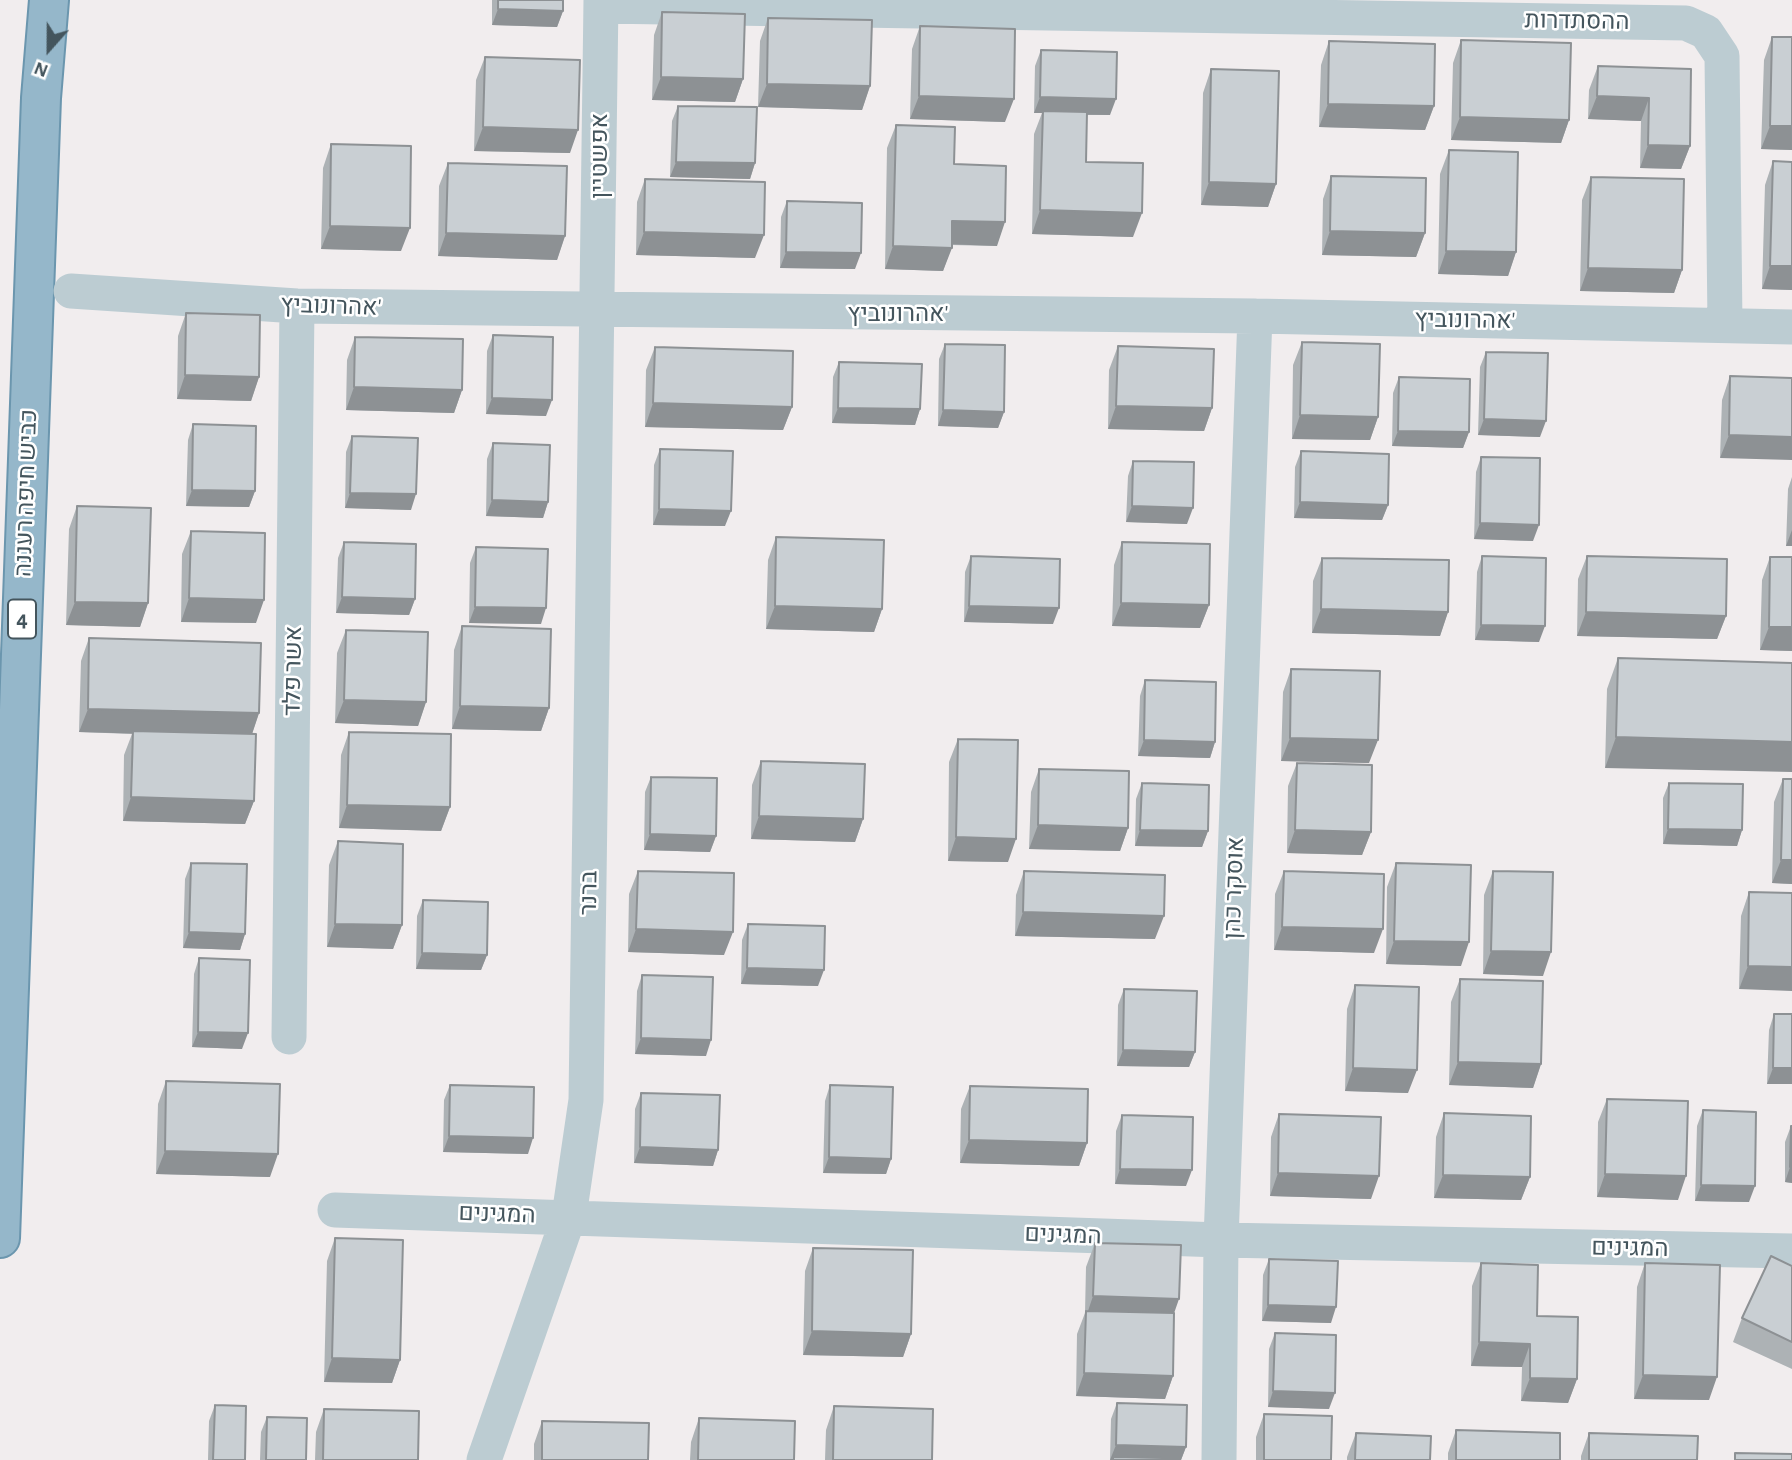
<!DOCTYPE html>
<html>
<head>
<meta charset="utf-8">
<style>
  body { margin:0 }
  #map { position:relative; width:1792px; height:1460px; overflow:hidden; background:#f1edee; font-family:"Alegreya Sans",sans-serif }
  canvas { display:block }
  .north { position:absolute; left:14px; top:14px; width:70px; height:70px; -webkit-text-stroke:5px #fff; paint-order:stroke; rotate:201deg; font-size:19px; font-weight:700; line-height:28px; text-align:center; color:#44555d }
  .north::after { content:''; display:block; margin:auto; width:24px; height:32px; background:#44555d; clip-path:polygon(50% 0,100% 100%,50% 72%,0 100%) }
</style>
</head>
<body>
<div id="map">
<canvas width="1792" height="1460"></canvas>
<div class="north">N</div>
</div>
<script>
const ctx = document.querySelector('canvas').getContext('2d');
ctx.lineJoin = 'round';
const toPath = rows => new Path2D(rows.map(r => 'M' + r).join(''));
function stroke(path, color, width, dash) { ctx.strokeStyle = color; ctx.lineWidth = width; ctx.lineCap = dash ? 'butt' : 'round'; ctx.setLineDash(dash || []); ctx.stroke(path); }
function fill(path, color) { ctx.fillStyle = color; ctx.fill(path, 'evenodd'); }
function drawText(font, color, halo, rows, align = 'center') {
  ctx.font = font + ' "Alegreya Sans",Heebo,sans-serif'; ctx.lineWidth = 5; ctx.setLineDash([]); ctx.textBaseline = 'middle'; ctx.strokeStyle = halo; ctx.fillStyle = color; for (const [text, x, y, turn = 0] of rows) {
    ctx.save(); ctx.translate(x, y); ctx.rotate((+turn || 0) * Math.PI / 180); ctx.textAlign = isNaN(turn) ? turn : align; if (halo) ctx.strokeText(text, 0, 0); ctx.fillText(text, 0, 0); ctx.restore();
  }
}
const trunk = toPath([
  [0,1238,41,98,49,0]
]);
stroke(trunk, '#6b96ae', 42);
stroke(toPath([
  [601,6,1686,23,1706,32,1722,56,1725,325],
  [71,291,297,306,1255,316,1792,327],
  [289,1037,297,306],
  [335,1210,1221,1240,1792,1251],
  [484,1460,569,1216,586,1100,601,0],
  [1219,1460,1221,1240,1255,316]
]), '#bcccd2', 35);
stroke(trunk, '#95b7ca', 38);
fill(toPath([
  [492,0,563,0,563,11,557,27,492,25],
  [662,12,743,79,735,102,652,100,654,35],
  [768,18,870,86,862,110,758,107,760,41],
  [920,26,1005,122,910,119,912,49],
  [1772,37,1792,150,1761,149,1764,60],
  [1461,40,1569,120,1561,143,1451,140,1453,63],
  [1329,41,1434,106,1425,130,1319,127,1321,65],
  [1041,50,1110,115,1087,115,1086,162,1133,237,1032,234,1034,134,1042,113,1034,113,1035,66],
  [485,57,570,153,474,151,476,80],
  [1598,66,1691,69,1690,146,1681,169,1640,168,1641,121,1588,119,1589,90],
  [1211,69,1276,184,1268,207,1201,205,1203,93],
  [678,106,755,163,750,179,670,177,672,121],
  [896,125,954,164,997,246,952,245,943,271,885,269,887,148],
  [331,144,401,251,321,249,323,168],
  [1449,150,1516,252,1508,276,1438,274,1440,174],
  [1773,161,1792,162,1792,290,1762,289,1765,185],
  [448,163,565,236,557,260,438,256,439,186],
  [1331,176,1425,233,1416,257,1322,255,1323,199],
  [1591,177,1682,270,1674,293,1580,291,1582,200],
  [645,179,755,258,636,255,637,202],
  [787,201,855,269,780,268,781,217],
  [186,313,259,377,251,401,177,399,178,336],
  [493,335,546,416,486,414,487,351],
  [355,337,462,390,454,413,346,410,347,360],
  [1302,342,1378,417,1370,440,1292,439,1293,365],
  [945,344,1004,412,998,428,938,426,939,359],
  [1118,346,1212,408,1204,431,1108,429,1109,370],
  [655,347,792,407,783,430,645,427,646,370],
  [1486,352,1540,437,1478,435,1480,367],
  [839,362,920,409,915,425,832,423,833,377],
  [1730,376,1792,378,1720,458,1722,400],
  [1399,377,1469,432,1463,448,1392,446,1393,393],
  [193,424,255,491,249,507,186,506,188,440],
  [352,436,411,510,345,508,346,452],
  [493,443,548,502,543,518,486,516,487,459],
  [660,449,725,526,653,525,654,465],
  [1301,451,1388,505,1382,520,1294,518,1295,467],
  [1481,457,1533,541,1474,539,1476,472],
  [1133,461,1187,524,1126,522,1128,476],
  [1792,477,1792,546,1786,546,1788,489],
  [77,506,148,603,140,627,66,625,69,529],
  [191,531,256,623,181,622,182,554],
  [776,537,882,609,874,632,766,629,768,560],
  [344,542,415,599,409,615,336,613,338,558],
  [1122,542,1209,605,1200,628,1112,626,1114,565],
  [476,547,541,624,469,623,470,563],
  [971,556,1053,624,964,622,965,572],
  [1482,556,1539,642,1475,640,1477,572],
  [1587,556,1726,616,1717,639,1577,636,1578,579],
  [1770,557,1792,557,1792,651,1760,650,1762,580],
  [1322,558,1448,612,1440,636,1312,633,1313,581],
  [462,626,549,708,541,731,452,729,454,650],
  [346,630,426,702,418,726,335,723,337,653],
  [89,638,259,713,252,734,254,801,245,824,123,821,124,755,132,734,79,732,81,661],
  [1618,658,1792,663,1605,768,1607,689],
  [1291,669,1369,763,1281,761,1283,692],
  [1145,680,1215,742,1210,758,1138,756,1140,696],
  [349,732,450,807,441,831,339,828,341,755],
  [958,739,1008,862,948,861,949,762],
  [761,761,863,819,855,842,751,839,752,785],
  [1297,763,1371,832,1362,855,1287,853,1288,786],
  [1039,769,1128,828,1120,851,1029,849,1031,792],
  [651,777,716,836,710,852,644,850,645,792],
  [1783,779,1792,884,1772,883,1774,802],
  [1142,783,1208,831,1202,847,1135,846,1136,799],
  [1669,783,1742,830,1737,846,1663,844,1663,798],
  [338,841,402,925,393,949,327,947,329,865],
  [191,863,245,934,240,950,183,948,185,879],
  [1396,863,1461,966,1386,964,1387,887],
  [638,871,724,955,628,952,629,894],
  [1024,871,1155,939,1015,936,1016,895],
  [1284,871,1374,953,1274,950,1275,894],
  [1493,871,1543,976,1483,974,1484,895],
  [1749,892,1792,893,1739,989,1741,916],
  [423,900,487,955,481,970,416,969,417,916],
  [748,924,818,986,741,984,742,940],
  [199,958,242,1049,192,1047,194,974],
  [642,975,706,1056,635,1054,637,991],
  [1460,979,1541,1064,1533,1088,1449,1085,1451,1002],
  [1355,985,1408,1093,1345,1091,1347,1009],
  [1124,989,1195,1052,1189,1067,1117,1066,1118,1005],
  [1774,1014,1792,1084,1767,1084,1769,1030],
  [166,1081,270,1177,156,1174,158,1104],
  [450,1085,528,1154,443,1152,444,1100],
  [830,1085,891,1159,886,1174,823,1173,825,1101],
  [970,1086,1087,1143,1079,1166,960,1163,961,1109],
  [641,1093,718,1150,713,1166,634,1163,635,1109],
  [1607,1099,1678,1200,1597,1197,1598,1122],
  [1703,1110,1749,1202,1695,1201,1697,1126],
  [1444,1113,1530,1177,1521,1200,1434,1198,1436,1137],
  [1279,1114,1371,1199,1270,1196,1271,1137],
  [1122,1115,1186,1186,1115,1184,1116,1131],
  [1791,1126,1792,1183,1785,1182,1785,1142],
  [335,1238,400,1360,392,1383,324,1382,327,1261],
  [1095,1243,1174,1314,1173,1376,1165,1399,1076,1396,1077,1334,1085,1313,1086,1267],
  [813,1248,911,1334,903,1357,803,1355,805,1271],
  [1269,1259,1331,1323,1262,1321,1263,1275],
  [1481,1263,1537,1316,1577,1379,1568,1403,1521,1401,1522,1367,1471,1366,1472,1286],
  [1645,1263,1709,1400,1634,1399,1637,1287],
  [1792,1266,1792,1369,1733,1342,1742,1318],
  [1275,1333,1329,1409,1268,1407,1269,1349],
  [1117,1403,1186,1447,1181,1460,1110,1460,1111,1419],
  [215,1405,245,1460,208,1460,209,1421],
  [834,1406,932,1460,825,1460,826,1430],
  [324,1409,418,1460,315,1460,316,1432],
  [1264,1414,1331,1460,1256,1460,1256,1437],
  [267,1417,306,1460,260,1460,261,1432],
  [699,1418,794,1460,690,1460,691,1442],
  [542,1421,648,1460,534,1460,534,1444],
  [1456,1430,1560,1460,1448,1460,1448,1453],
  [1356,1433,1430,1460,1347,1460,1347,1457],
  [1589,1433,1697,1460,1581,1460,1581,1456]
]), '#adb2b5');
fill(toPath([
  [498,9,563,11,557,27,492,25],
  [661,77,743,79,735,102,652,100],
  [767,84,870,86,862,110,758,107],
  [919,96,1014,99,1005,122,910,119],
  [1597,96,1649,98,1641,121,1588,119],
  [1040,97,1116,99,1110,115,1042,114,1043,111,1042,113,1034,113],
  [1328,104,1434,106,1425,130,1319,127],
  [1460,117,1569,120,1561,143,1451,140],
  [1770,126,1792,126,1792,150,1761,149],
  [483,127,578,130,570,153,474,151],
  [1648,145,1690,146,1681,169,1640,168],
  [676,162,755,163,750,179,670,177],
  [1209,182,1276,184,1268,207,1201,205],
  [1040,210,1142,213,1133,237,1032,234],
  [952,221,1005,222,997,246,944,244],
  [330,226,410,228,401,251,321,249],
  [1330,231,1425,233,1416,257,1322,255],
  [644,232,764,235,755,258,636,255],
  [446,233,565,236,557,260,438,256],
  [893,246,952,248,943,271,885,269],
  [1446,251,1516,252,1508,276,1438,274],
  [786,252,861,253,855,269,780,268],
  [1770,266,1792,266,1792,290,1762,289],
  [1588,268,1682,270,1674,293,1580,291],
  [185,375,259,377,251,401,177,399],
  [354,387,462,390,454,413,346,410],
  [492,398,552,400,546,416,486,414],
  [653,403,792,407,783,430,645,427],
  [1116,406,1212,408,1204,431,1108,429],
  [838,408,920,409,915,425,832,423],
  [943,410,1004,412,998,428,938,426],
  [1300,415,1378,417,1370,440,1292,439],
  [1484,419,1546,421,1540,437,1478,435],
  [1398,431,1469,432,1463,448,1392,446],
  [1729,435,1792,437,1792,460,1720,458],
  [192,490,255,491,249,507,186,506],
  [350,493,416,494,411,510,345,508],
  [492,500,548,502,543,518,486,516],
  [1300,502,1388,505,1382,520,1294,518],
  [1132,506,1193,508,1187,524,1126,522],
  [659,509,731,511,725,526,653,525],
  [1480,523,1539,525,1533,541,1474,539],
  [1792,530,1792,546,1786,546],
  [342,597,415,599,409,615,336,613],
  [189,598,264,600,256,623,181,622],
  [75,602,148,603,140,627,66,625],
  [1121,603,1209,605,1200,628,1112,626],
  [775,606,882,609,874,632,766,629],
  [969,606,1059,608,1053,624,964,622],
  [475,607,546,608,541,624,469,623],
  [1321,609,1448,612,1440,636,1312,633],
  [1586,612,1726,616,1717,639,1577,636],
  [1481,625,1545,626,1539,642,1475,640],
  [1769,627,1792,627,1792,651,1760,650],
  [344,700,426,702,418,726,335,723],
  [460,706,549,708,541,731,452,729],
  [88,709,259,713,251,737,79,732],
  [1616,737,1792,742,1792,772,1605,768],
  [1290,738,1378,740,1369,763,1281,761],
  [1144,740,1215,742,1210,758,1138,756],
  [131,797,254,801,245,824,123,821],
  [347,805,450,807,441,831,339,828],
  [759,816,863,819,855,842,751,839],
  [1038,825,1128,828,1120,851,1029,849],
  [1668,829,1742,830,1737,846,1663,844],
  [1140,830,1208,831,1202,847,1135,846],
  [1295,830,1371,832,1362,855,1287,853],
  [650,834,716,836,710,852,644,850],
  [956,837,1016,839,1008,862,948,861],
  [1781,860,1792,860,1792,884,1772,883],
  [1023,912,1164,916,1155,939,1015,936],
  [335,924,402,925,393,949,327,947],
  [1282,927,1383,929,1374,953,1274,950],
  [636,929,733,932,724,955,628,952],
  [189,932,245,934,240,950,183,948],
  [1394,941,1469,942,1461,966,1386,964],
  [1491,951,1551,952,1543,976,1483,974],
  [422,953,487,955,481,970,416,969],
  [1748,966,1792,967,1792,991,1739,989],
  [747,968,824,970,818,986,741,984],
  [198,1032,248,1033,242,1049,192,1047],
  [641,1038,711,1040,706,1056,635,1054],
  [1123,1050,1195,1052,1189,1067,1117,1066],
  [1458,1062,1541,1064,1533,1088,1449,1085],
  [1353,1068,1417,1070,1408,1093,1345,1091],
  [1773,1068,1792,1068,1792,1084,1767,1084],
  [449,1136,533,1138,528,1154,443,1152],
  [969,1140,1087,1143,1079,1166,960,1163],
  [640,1147,718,1150,713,1166,634,1163],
  [165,1151,278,1154,270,1177,156,1174],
  [829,1157,891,1159,886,1174,823,1173],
  [1790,1167,1792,1167,1792,1183,1785,1182],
  [1120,1169,1192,1170,1186,1186,1115,1184],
  [1278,1173,1379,1176,1371,1199,1270,1196],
  [1605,1174,1686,1176,1678,1200,1597,1197],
  [1443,1175,1530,1177,1521,1200,1434,1198],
  [1701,1185,1755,1186,1749,1202,1695,1201],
  [1093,1296,1179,1299,1171,1322,1085,1320],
  [1268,1305,1336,1307,1331,1323,1262,1321],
  [812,1331,911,1334,903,1357,803,1355],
  [1479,1342,1530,1344,1522,1367,1471,1366],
  [332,1358,400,1360,392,1383,324,1382],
  [1084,1373,1173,1376,1165,1399,1076,1396],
  [1643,1375,1717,1377,1709,1400,1634,1399],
  [1530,1378,1577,1379,1568,1403,1521,1401],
  [1273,1391,1335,1393,1329,1409,1268,1407],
  [1116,1445,1186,1447,1181,1460,1113,1460,1113,1457,1112,1460,1110,1460]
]), '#8d9194');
const building = toPath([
  [498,0,563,0,563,11,498,9,498,0],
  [662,12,745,14,743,79,661,77,662,12],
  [768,18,872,20,870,86,767,84,768,18],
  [920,26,1015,29,1014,99,919,96,920,26],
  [1772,37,1792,37,1792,126,1770,126,1772,37],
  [1461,40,1571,43,1569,120,1460,117,1461,40],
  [1329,41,1435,44,1434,106,1328,104,1329,41],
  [1041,50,1117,52,1116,99,1040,97,1041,50],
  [485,57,580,60,578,130,483,127,485,57],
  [1598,66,1691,69,1690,146,1648,145,1649,98,1597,96,1598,66],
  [1211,69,1279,71,1276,184,1209,182,1211,69],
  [678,106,757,107,755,163,676,162,678,106],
  [1043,111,1087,112,1086,162,1143,163,1142,213,1040,210,1043,111],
  [896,125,955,127,954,164,1006,166,1005,222,952,221,952,248,893,246,896,125],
  [331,144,411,146,410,228,330,226,331,144],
  [1449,150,1518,152,1516,252,1446,251,1449,150],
  [1773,161,1792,162,1792,266,1770,266,1773,161],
  [448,163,567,166,565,236,446,233,448,163],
  [1331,176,1426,178,1425,233,1330,231,1331,176],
  [1591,177,1684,179,1682,270,1588,268,1591,177],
  [645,179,765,182,764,235,644,232,645,179],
  [787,201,862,203,861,253,786,252,787,201],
  [186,313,260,315,259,377,185,375,186,313],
  [493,335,553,337,552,400,492,398,493,335],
  [355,337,463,339,462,390,354,387,355,337],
  [1302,342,1380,344,1378,417,1300,415,1302,342],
  [945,344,1005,345,1004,412,943,410,945,344],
  [1118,346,1214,349,1212,408,1116,406,1118,346],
  [655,347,793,351,792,407,653,403,655,347],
  [1486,352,1548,353,1546,421,1484,419,1486,352],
  [839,362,922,364,920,409,838,408,839,362],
  [1730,376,1792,378,1792,437,1729,435,1730,376],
  [1399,377,1470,379,1469,432,1398,431,1399,377],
  [193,424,256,426,255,491,192,490,193,424],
  [352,436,418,438,416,494,350,493,352,436],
  [493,443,550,445,548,502,492,500,493,443],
  [660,449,733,451,731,511,659,509,660,449],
  [1301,451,1389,454,1388,505,1300,502,1301,451],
  [1481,457,1540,458,1539,525,1480,523,1481,457],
  [1133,461,1194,462,1193,508,1132,506,1133,461],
  [77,506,151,508,148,603,75,602,77,506],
  [191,531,265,533,264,600,189,598,191,531],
  [776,537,884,540,882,609,775,606,776,537],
  [344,542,416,544,415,599,342,597,344,542],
  [1122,542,1210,544,1209,605,1121,603,1122,542],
  [476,547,548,549,546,608,475,607,476,547],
  [971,556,1060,559,1059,608,969,606,971,556],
  [1482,556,1546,558,1545,626,1481,625,1482,556],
  [1587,556,1727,559,1726,616,1586,612,1587,556],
  [1770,557,1792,557,1792,627,1769,627,1770,557],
  [1322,558,1449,560,1448,612,1321,609,1322,558],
  [462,626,551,629,549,708,460,706,462,626],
  [346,630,428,632,426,702,344,700,346,630],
  [89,638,261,643,259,713,88,709,89,638],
  [1618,658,1792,663,1792,742,1616,737,1618,658],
  [1291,669,1380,671,1378,740,1290,738,1291,669],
  [1145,680,1216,682,1215,742,1144,740,1145,680],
  [133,731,256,734,254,801,131,797,133,731],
  [349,732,451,734,450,807,347,805,349,732],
  [958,739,1018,740,1016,839,956,837,958,739],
  [761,761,865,764,863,819,759,816,761,761],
  [1297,763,1372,765,1371,832,1295,830,1297,763],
  [1039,769,1129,771,1128,828,1038,825,1039,769],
  [651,777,717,778,716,836,650,834,651,777],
  [1783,779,1792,779,1792,860,1781,860,1783,779],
  [1142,783,1209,785,1208,831,1140,830,1142,783],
  [1669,783,1743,784,1742,830,1668,829,1669,783],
  [338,841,403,844,402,925,335,924,338,841],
  [191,863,247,864,245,934,189,932,191,863],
  [1396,863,1471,865,1469,942,1394,941,1396,863],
  [638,871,734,873,733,932,636,929,638,871],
  [1024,871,1165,875,1164,916,1023,912,1024,871],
  [1284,871,1384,874,1383,929,1282,927,1284,871],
  [1493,871,1553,872,1551,952,1491,951,1493,871],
  [1749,892,1792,893,1792,967,1748,966,1749,892],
  [423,900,488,902,487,955,422,953,423,900],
  [748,924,825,926,824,970,747,968,748,924],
  [199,958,250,960,248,1033,198,1032,199,958],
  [642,975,713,977,711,1040,641,1038,642,975],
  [1460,979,1543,981,1541,1064,1458,1062,1460,979],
  [1355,985,1419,987,1417,1070,1353,1068,1355,985],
  [1124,989,1197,991,1195,1052,1123,1050,1124,989],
  [1774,1014,1792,1014,1792,1068,1773,1068,1774,1014],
  [166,1081,280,1084,278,1154,165,1151,166,1081],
  [450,1085,534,1087,533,1138,449,1136,450,1085],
  [830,1085,893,1087,891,1159,829,1157,830,1085],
  [970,1086,1088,1089,1087,1143,969,1140,970,1086],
  [641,1093,720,1095,718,1150,640,1147,641,1093],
  [1607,1099,1688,1101,1686,1176,1605,1174,1607,1099],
  [1703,1110,1756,1112,1755,1186,1701,1185,1703,1110],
  [1444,1113,1531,1116,1530,1177,1443,1175,1444,1113],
  [1279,1114,1381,1117,1379,1176,1278,1173,1279,1114],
  [1122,1115,1193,1117,1192,1170,1120,1169,1122,1115],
  [1791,1126,1792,1126,1792,1167,1790,1167,1791,1126],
  [335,1238,403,1240,400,1360,332,1358,335,1238],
  [1095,1243,1181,1245,1179,1299,1093,1296,1095,1243],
  [813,1248,913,1250,911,1334,812,1331,813,1248],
  [1771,1256,1792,1266,1792,1342,1742,1318,1771,1256],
  [1269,1259,1338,1261,1336,1307,1268,1305,1269,1259],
  [1481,1263,1538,1265,1537,1316,1578,1317,1577,1379,1530,1378,1530,1344,1479,1342,1481,1263],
  [1645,1263,1720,1265,1717,1377,1643,1375,1645,1263],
  [1086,1311,1174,1313,1173,1376,1084,1373,1086,1311],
  [1275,1333,1336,1335,1335,1393,1273,1391,1275,1333],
  [1117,1403,1187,1405,1186,1447,1116,1445,1117,1403],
  [215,1405,246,1406,245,1460,213,1460,215,1405],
  [834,1406,933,1409,932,1460,833,1460,834,1406],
  [324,1409,419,1411,418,1460,323,1460,324,1409],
  [1264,1414,1332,1416,1331,1460,1264,1460,1264,1414],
  [267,1417,307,1418,306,1460,266,1460,267,1417],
  [699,1418,795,1421,794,1460,698,1460,699,1418],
  [542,1421,649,1423,648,1460,542,1460,542,1421],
  [1456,1430,1560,1433,1560,1460,1456,1460,1456,1430],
  [1356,1433,1431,1436,1430,1460,1355,1460,1356,1433],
  [1589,1433,1698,1436,1697,1460,1589,1460,1589,1433],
  [1735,1453,1792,1454,1792,1460,1735,1460,1735,1453],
  [1113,1457,1163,1458,1163,1460,1113,1460,1113,1457]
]);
fill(building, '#c9cfd3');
stroke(building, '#8d9194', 2);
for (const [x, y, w] of [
  [22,619,28]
]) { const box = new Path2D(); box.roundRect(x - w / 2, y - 19.5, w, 39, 5); ctx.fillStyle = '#fff'; ctx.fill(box); stroke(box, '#44555d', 2); }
drawText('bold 23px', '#44555d', null, [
  ["4",22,619]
]);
drawText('24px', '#44555d', '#fff', [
  ["ההסתדרות",1577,21,1],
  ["אפשטיין",600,156,-90],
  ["אהרונוביץ'",331,306,2],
  ["אהרונוביץ'",898,314],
  ["אהרונוביץ'",1465,320,1],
  ["כביש חיפה רעננה",26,493,-88],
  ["אשר פלד",293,671,-89],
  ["אוסקר כהן",1234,888,-88],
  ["ברנר",589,893,-89],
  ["המגינים",497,1214,2],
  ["המגינים",1063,1235,2],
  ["המגינים",1630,1248,1]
]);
</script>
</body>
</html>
